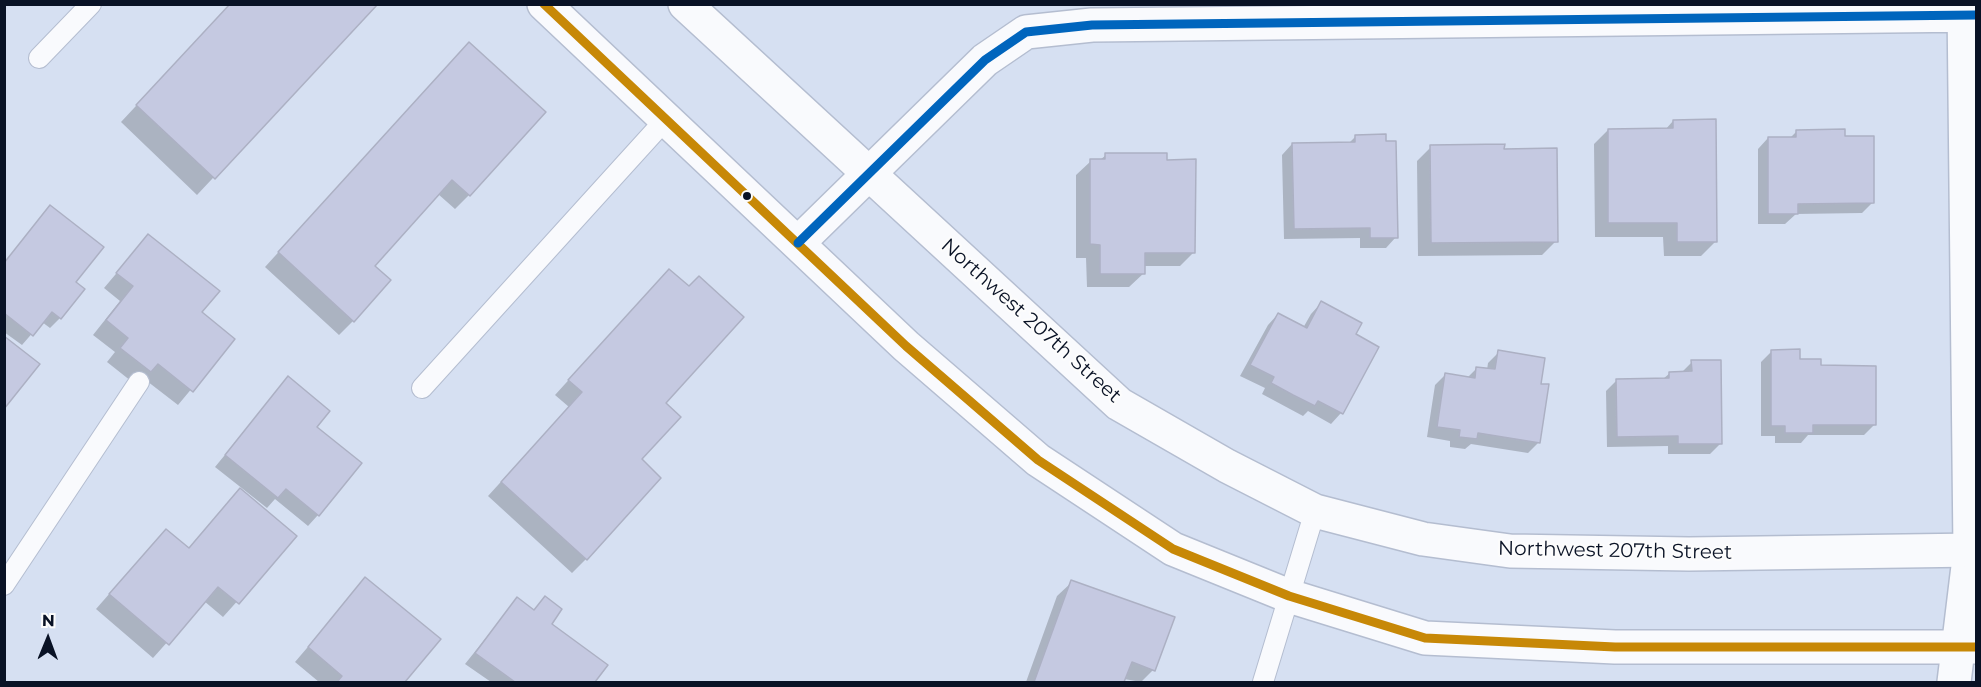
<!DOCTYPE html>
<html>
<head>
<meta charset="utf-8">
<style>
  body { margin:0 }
  #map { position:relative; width:1981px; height:687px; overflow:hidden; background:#d6e0f2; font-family:Montserrat,sans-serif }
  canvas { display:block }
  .frame { position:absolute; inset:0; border:6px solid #091225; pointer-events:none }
  .north { position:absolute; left:18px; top:609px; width:60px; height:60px; -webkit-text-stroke:4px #fcfcfc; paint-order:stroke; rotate:1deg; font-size:16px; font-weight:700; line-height:24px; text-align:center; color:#091225 }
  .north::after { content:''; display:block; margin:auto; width:21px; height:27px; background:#091225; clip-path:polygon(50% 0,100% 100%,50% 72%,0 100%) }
</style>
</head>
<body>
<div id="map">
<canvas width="1981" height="687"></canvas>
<div class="frame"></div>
<div class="north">N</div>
</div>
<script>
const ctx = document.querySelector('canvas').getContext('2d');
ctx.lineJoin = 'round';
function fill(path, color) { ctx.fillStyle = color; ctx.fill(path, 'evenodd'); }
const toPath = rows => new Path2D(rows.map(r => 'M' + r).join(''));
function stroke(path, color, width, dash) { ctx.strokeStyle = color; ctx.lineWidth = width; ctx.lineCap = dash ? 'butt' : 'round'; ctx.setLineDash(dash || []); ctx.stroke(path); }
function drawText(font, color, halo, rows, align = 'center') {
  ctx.font = font + ' Montserrat,sans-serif'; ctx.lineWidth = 4.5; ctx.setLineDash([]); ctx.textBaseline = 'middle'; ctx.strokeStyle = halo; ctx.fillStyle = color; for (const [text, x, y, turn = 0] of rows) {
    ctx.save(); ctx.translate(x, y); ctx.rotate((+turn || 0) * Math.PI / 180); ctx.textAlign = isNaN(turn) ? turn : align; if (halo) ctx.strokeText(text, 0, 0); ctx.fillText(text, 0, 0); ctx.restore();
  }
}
fill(toPath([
  [231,4,376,4,197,195,121,122],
  [455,58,469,195,455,209,438,194,373,266,353,321,339,335,265,267],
  [1673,121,1716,241,1701,256,1664,256,1663,237,1595,237,1594,144,1608,130,1665,130],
  [1797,131,1843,137,1873,202,1862,213,1796,214,1785,224,1758,224,1758,149,1768,138,1790,138],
  [1355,137,1396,237,1386,248,1360,248,1360,238,1284,239,1282,155,1292,144,1349,143],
  [1431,147,1503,150,1556,241,1542,255,1418,256,1417,161],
  [1106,155,1166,161,1194,252,1180,266,1143,266,1144,273,1129,287,1087,287,1086,258,1076,258,1076,175,1091,161,1100,160],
  [148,236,200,312,233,339,178,405,143,378,136,385,107,362,115,352,93,335,120,301,104,288],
  [4,263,74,282,60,318,50,328,42,322,22,345,4,332],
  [655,285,664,403,640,460,586,559,572,573,488,496,569,407,555,395],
  [1321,303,1354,335,1341,413,1331,424,1308,411,1303,416,1262,394,1265,388,1240,376,1268,325,1278,314,1303,328,1311,314],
  [1772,351,1819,367,1875,424,1864,435,1808,435,1801,443,1775,443,1775,436,1761,436,1761,362],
  [1499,352,1539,385,1539,442,1528,453,1471,444,1465,449,1450,447,1450,441,1427,437,1435,385,1445,375,1467,378,1477,368,1487,370,1488,363],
  [1692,362,1721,443,1710,454,1668,454,1668,446,1607,447,1606,391,1617,380,1663,379,1670,373,1681,373],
  [288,378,315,427,318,515,308,526,275,499,267,508,215,467],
  [240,490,295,537,223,617,204,601,153,658,96,609,152,545,188,549],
  [366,579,439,640,403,682,319,682,295,662],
  [1072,582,1153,670,1141,682,1124,679,1123,682,1026,682,1057,596],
  [545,598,550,624,605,665,593,682,491,682,465,664,517,599,533,611]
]), '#0003');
const building = toPath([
  [230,4,378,4,215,179,136,105,230,4],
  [469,42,546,112,470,196,452,180,375,266,391,280,354,322,278,252,469,42],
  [1716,119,1717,242,1677,242,1677,223,1608,223,1608,129,1673,128,1673,120,1716,119],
  [1845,129,1845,136,1874,136,1874,203,1798,204,1798,214,1768,214,1768,137,1796,137,1796,130,1845,129],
  [1386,134,1386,141,1396,141,1398,238,1370,238,1370,228,1294,229,1292,143,1355,142,1355,135,1386,134],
  [1505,144,1504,149,1557,148,1558,242,1431,243,1430,145,1505,144],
  [1105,153,1167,153,1167,160,1196,159,1195,253,1145,253,1145,274,1100,274,1100,245,1090,244,1090,159,1105,159,1105,153],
  [50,205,104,247,76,282,85,289,61,319,52,312,33,336,4,313,4,263,50,205],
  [148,234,220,291,202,312,235,339,193,392,158,364,151,372,120,348,128,338,106,320,133,286,116,273,148,234],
  [669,269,689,286,699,276,744,317,666,403,681,417,642,459,661,478,587,560,501,482,582,392,568,380,669,269],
  [1321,301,1362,323,1356,334,1379,347,1343,414,1318,401,1315,406,1293,395,1271,383,1274,377,1250,365,1278,313,1307,328,1321,301],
  [4,336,40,364,4,409,4,336],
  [1800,349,1800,359,1821,359,1821,365,1876,366,1876,425,1813,425,1813,433,1785,433,1785,426,1771,426,1771,350,1800,349],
  [1498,350,1545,358,1541,384,1549,384,1540,443,1478,433,1477,439,1459,437,1460,430,1437,427,1445,373,1475,378,1476,367,1495,369,1498,350],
  [1691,360,1721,360,1722,444,1678,444,1678,436,1617,437,1616,379,1669,378,1669,372,1692,371,1691,360],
  [288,376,330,411,317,427,362,463,319,516,286,489,278,498,225,455,288,376],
  [240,488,297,536,239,604,218,587,169,645,109,594,166,529,189,548,240,488],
  [365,577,441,639,405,682,337,682,342,676,308,647,365,577],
  [1071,580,1175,617,1155,671,1132,662,1124,682,1034,682,1071,580],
  [545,596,562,609,552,624,608,665,595,682,515,682,475,653,517,597,534,610,545,596]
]);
fill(building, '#c5c9e1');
stroke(building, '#acb0c3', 1.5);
const lane = toPath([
  [39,58,91,4],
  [422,388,666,119],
  [4,585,139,382],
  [1263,682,1315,511]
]);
const street = toPath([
  [798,243,985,60,1026,32,1092,25,1976,15],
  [1954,682,1970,550,1964,4]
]);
const secondary = toPath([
  [544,4,906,346,1038,460,1173,549,1289,596,1425,638,1615,647,1976,647],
  [685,4,1119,404,1227,466,1315,511,1423,539,1510,551,1689,554,1976,550]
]);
stroke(lane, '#b4bdd0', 22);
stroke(street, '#b4bdd0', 36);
stroke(secondary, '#b4bdd0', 36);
stroke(lane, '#f9fafd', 20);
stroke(street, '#f9fafd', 33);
stroke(secondary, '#f9fafd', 33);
stroke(toPath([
  [544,4,906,346,1038,460,1173,549,1289,596,1425,638,1615,647,1976,647]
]), '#c78807', 9);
stroke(toPath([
  [798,243,985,60,1026,32,1092,25,1976,15]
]), '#0065bd', 9);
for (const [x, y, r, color] of [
  [747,196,5,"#091225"]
]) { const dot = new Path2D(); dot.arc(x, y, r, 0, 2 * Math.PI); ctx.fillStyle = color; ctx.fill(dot); stroke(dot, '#fcfcfc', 2); }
drawText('20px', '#091225', '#fcfcfc', [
  ["Northwest 207th Street",1031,321,42],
  ["Northwest 207th Street",1615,551,1]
]);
</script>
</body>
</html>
